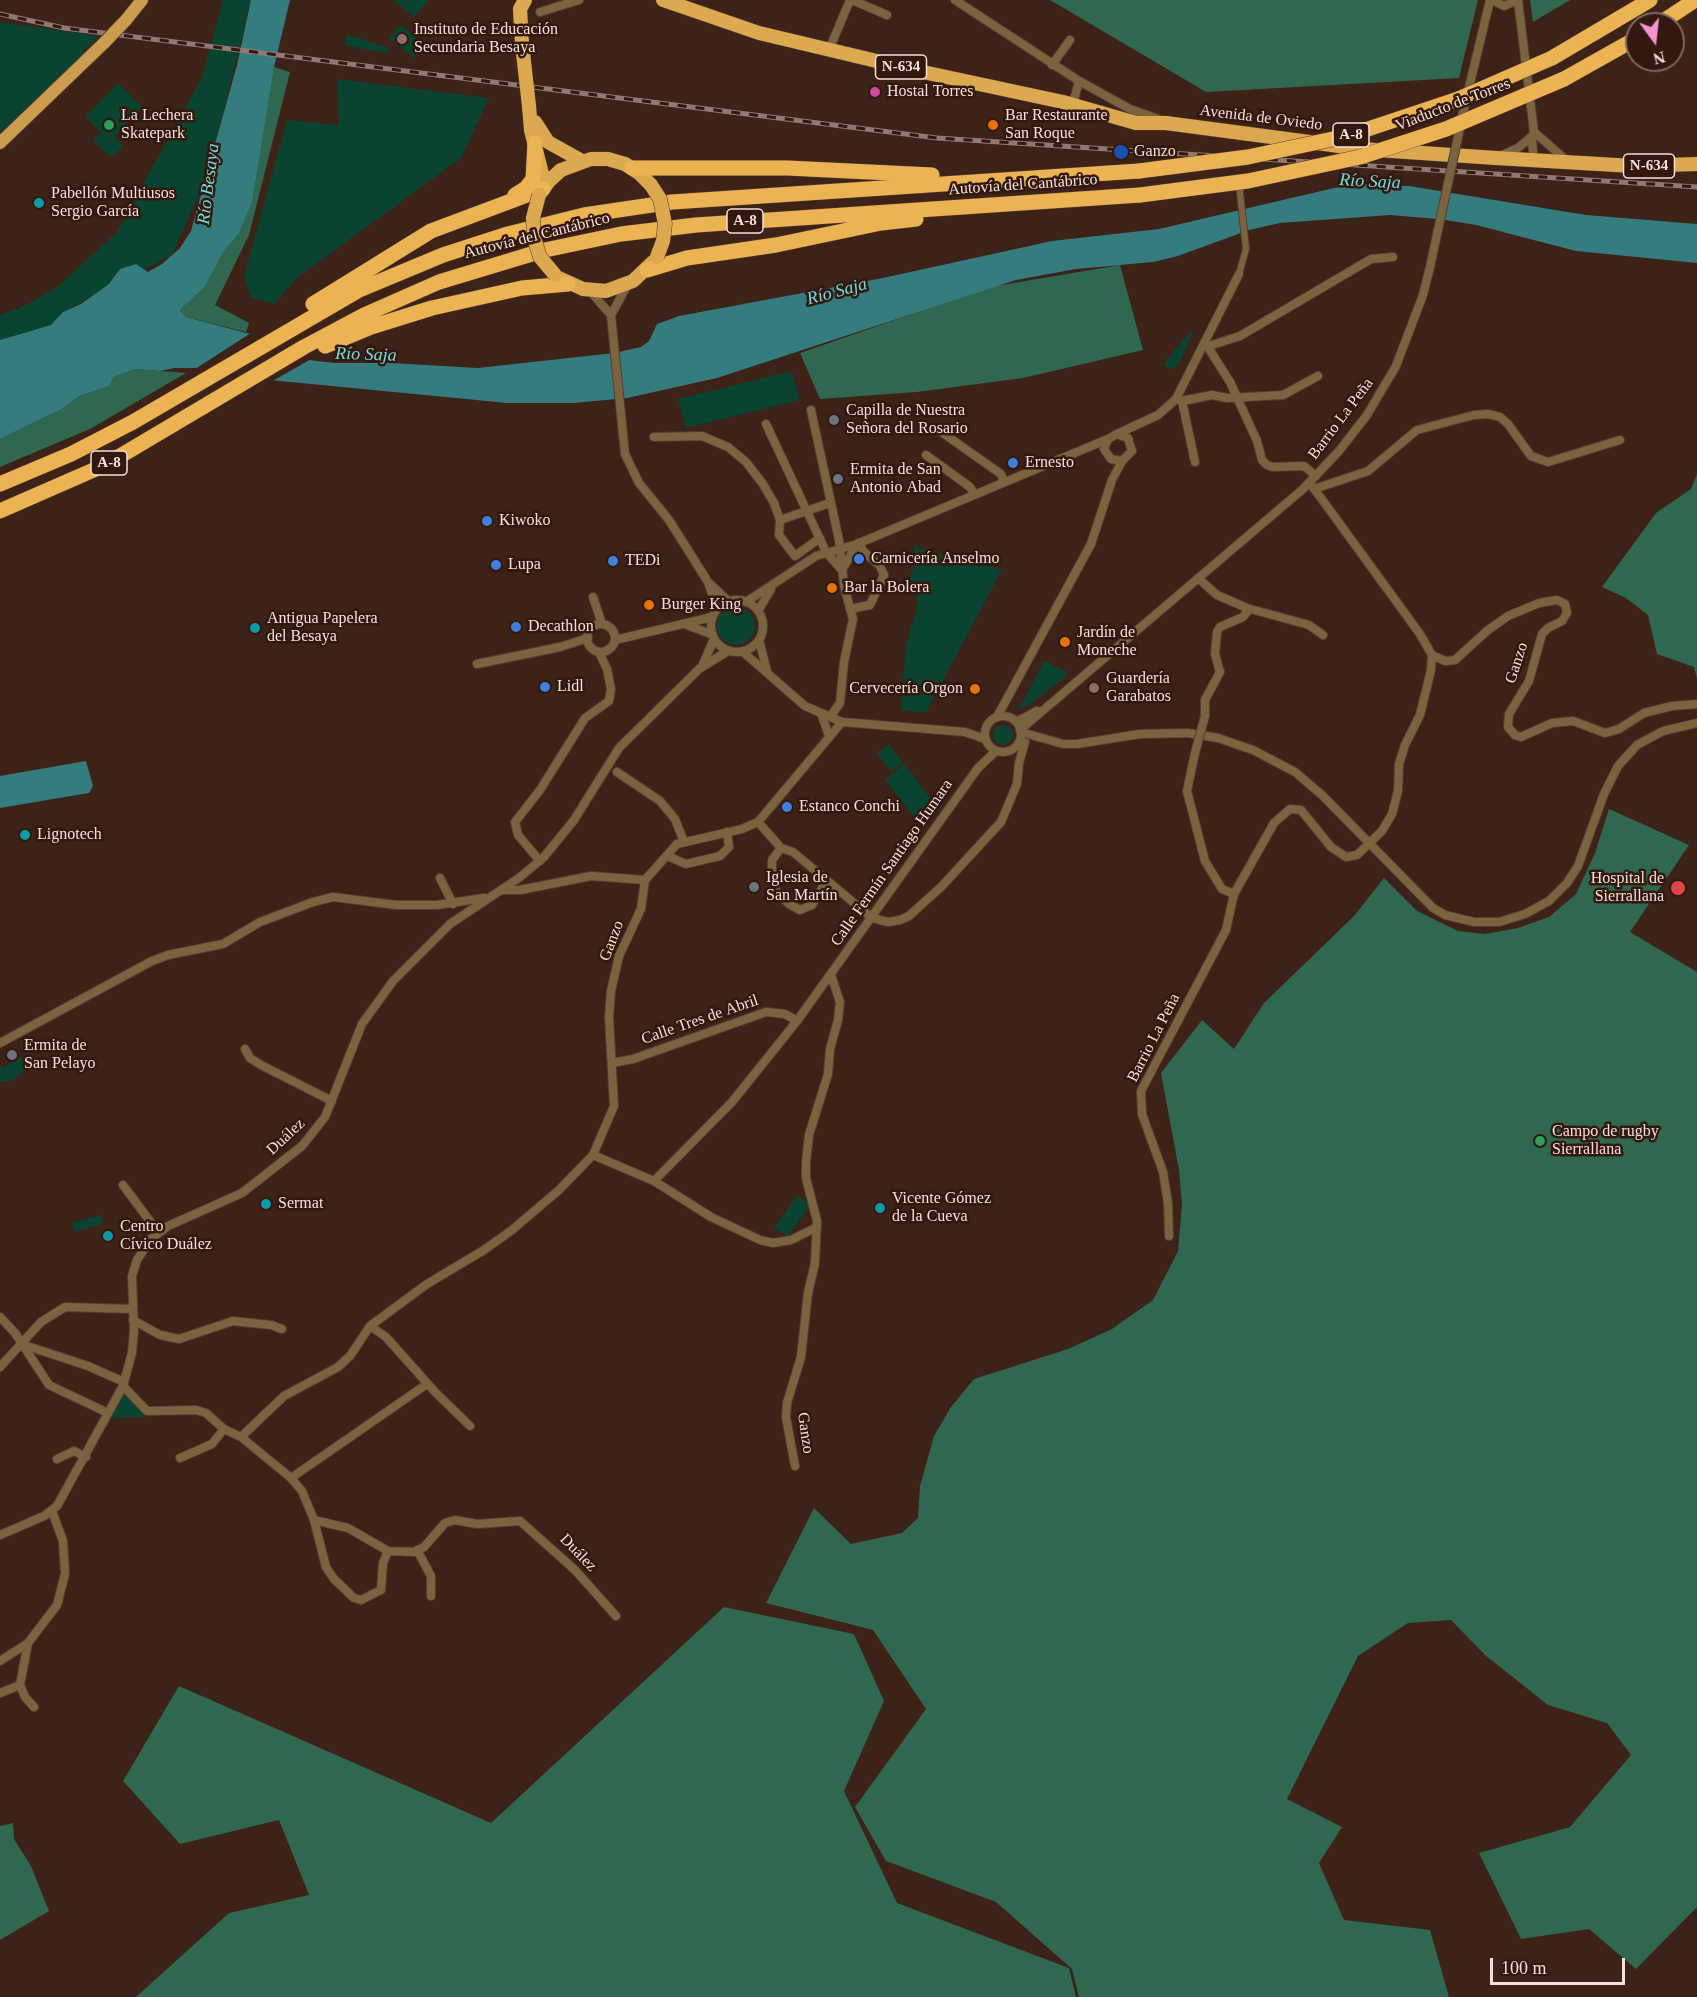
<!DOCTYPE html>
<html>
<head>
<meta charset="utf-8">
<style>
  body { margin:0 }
  #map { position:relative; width:1697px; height:1997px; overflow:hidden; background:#3c2217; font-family:"Times New Roman",serif }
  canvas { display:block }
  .north { position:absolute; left:1625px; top:12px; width:60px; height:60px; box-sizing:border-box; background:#32180d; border:2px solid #7f685f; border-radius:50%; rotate:165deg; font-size:16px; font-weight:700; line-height:24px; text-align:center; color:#f3e1d9 }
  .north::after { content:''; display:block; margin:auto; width:21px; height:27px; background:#f590d1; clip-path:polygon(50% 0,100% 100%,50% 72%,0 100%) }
  .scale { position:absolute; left:1490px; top:1958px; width:135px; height:27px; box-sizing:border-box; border:3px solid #f3e1d9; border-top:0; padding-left:8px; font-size:18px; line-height:21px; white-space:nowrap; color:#f3e1d9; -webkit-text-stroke:4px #32180d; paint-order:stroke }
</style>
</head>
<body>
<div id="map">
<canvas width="1697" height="1997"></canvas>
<div class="north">N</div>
<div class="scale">100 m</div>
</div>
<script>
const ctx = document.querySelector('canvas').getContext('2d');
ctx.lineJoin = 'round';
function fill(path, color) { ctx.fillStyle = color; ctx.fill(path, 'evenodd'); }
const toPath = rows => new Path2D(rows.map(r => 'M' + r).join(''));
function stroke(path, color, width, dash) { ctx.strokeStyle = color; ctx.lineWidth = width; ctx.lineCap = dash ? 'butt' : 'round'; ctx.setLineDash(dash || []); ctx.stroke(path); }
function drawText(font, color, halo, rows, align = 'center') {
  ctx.font = font + ' "Times New Roman",serif'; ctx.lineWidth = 5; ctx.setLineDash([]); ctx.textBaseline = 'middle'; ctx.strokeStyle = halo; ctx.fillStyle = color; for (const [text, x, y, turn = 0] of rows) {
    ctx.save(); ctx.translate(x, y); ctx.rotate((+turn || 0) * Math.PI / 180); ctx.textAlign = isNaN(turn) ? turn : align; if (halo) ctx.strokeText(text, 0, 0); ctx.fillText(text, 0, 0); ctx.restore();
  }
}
fill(toPath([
  [223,0,251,0,208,174,172,255,63,312,51,325,0,340,0,315,24,306,57,287,117,232,202,77],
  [393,0,428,0,414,17],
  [0,22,99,36,85,49,81,59,69,70,0,133],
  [400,25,425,45,414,58,389,38],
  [347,34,389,48,388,54,345,45],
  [337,79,489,98,461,158,298,277,274,304,251,297,244,276,287,120,339,125],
  [118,83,143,108,114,137,123,146,111,158,93,141,101,133,85,117],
  [1190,332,1192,334,1181,360,1173,370,1163,364],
  [791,371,800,400,686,428,678,399],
  [912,546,1002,570,926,712,901,711,906,645,917,607,917,596,910,578,917,557],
  '717 626a19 19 0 1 1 38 0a19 19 0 1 1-38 0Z',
  [1044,661,1067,672,1064,678,1028,706,1019,709],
  '993 735a10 10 0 1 1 20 0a10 10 0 1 1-20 0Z',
  [889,744,903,763,891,772,877,753],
  [904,764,934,803,915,818,885,780],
  [21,1057,28,1067,13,1080,0,1082,0,1065,3,1068],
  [797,1196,811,1205,787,1236,774,1228],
  [100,1215,103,1224,74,1232,72,1223],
  [125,1393,138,1406,145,1417,111,1418]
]), '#0a4430');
fill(toPath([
  [1050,0,1478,0,1459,78,1206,92],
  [1530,0,1570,0,1533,22],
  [274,67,290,72,249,235,215,305,249,323,246,332,186,317,180,310,204,288,247,191],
  [1120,265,1143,350,1023,378,917,392,820,399,800,353,990,287],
  [135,369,186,373,90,429,0,467,0,439,60,410,80,396,109,386,114,377],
  [1697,474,1697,679,1694,667,1657,654,1648,615,1626,598,1602,587,1656,513,1691,489],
  [1609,809,1689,845,1630,932,1697,972,1697,1907,1636,1969,1589,1929,1521,1939,1479,1853,1570,1827,1631,1755,1607,1723,1548,1705,1485,1655,1451,1620,1408,1623,1358,1656,1287,1799,1342,1827,1319,1863,1344,1920,1430,1930,1449,1997,1079,1997,1072,1969,996,1902,886,1861,855,1807,926,1709,873,1630,766,1603,814,1508,851,1544,902,1533,918,1518,920,1486,934,1436,951,1407,974,1379,1068,1349,1112,1329,1153,1300,1178,1251,1182,1204,1179,1170,1161,1073,1202,1020,1234,1049,1264,1003,1354,916,1384,878,1417,911,1458,931,1485,934,1518,928,1549,917,1576,894,1595,853],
  [724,1607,854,1634,884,1701,844,1791,897,1903,1069,1968,1076,1997,136,1997,229,1913,309,1895,279,1820,180,1844,123,1781,179,1686,491,1823],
  [13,1823,14,1839,31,1866,49,1911,0,1940,0,1826]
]), '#2f6750');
fill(toPath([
  [251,0,290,0,274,67,252,202,239,233,223,252,204,288,180,310,186,317,254,335,301,359,334,363,391,363,478,368,614,353,641,347,649,341,657,324,679,316,883,278,1052,241,1159,229,1351,184,1409,186,1586,215,1697,224,1697,263,1576,251,1476,225,1439,219,1390,215,1280,223,1249,230,1178,256,1153,262,1076,269,1016,280,717,378,627,398,573,403,507,403,270,380,203,368,174,368,160,371,135,369,114,377,109,386,80,396,60,410,0,439,0,340,51,325,63,312,81,304,109,284,120,269,136,264,148,272,162,264,180,248,191,231,237,65],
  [86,761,93,786,89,793,0,808,0,776]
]), '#357c7f');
fill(toPath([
  [254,331,281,341,303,357,313,358,269,383,215,372,192,371]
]), '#3c2217');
const pedestrian = toPath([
  [1239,274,1246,249,1239,183]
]);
const minor = toPath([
  [852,0,887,15],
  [955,0,1079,81,1130,109,1161,120],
  [1492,0,1504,6,1518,0,1534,132,1532,141,1534,161],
  [540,12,579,0],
  [829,50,850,0],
  [1052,65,1070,40],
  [1073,104,1079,81],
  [1462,117,1490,0],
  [1534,132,1565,159],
  [1500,156,1518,148,1532,136],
  [628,284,611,315,625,454,639,483,669,520,708,582,717,609],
  [590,291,611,315],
  [1206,344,1230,382,1257,441,1262,460,1267,465,1273,467,1304,466,1316,476],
  [1209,346,1240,336,1371,259,1393,257],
  [1176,399,1182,401,1212,395,1227,398,1283,395,1318,376],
  [1182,401,1195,462],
  [811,410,839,540,844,586,853,619,844,662,840,703,830,717],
  [766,424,826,552,841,569],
  [937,429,1001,474,1004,482],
  [1117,434,1158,415,1176,399,1239,274],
  [654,437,702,436,728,447,746,462,763,484,774,503,780,520,779,535,795,556,820,538],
  [926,455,970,487,974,494],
  [1310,483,1420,634,1432,655,1445,661,1455,660,1488,630,1508,616,1539,603,1557,600,1565,604,1567,613,1562,621,1548,628,1542,634,1529,681,1509,714,1508,727,1515,735,1521,737,1552,723,1573,721,1605,733,1619,729,1644,713,1672,706,1697,704],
  [1314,489,1368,471,1417,430,1474,415,1488,414,1500,417,1508,424,1531,456,1548,462,1620,440],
  [780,520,830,503],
  [842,570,857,544],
  [1198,578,1217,595,1247,608,1247,612,1243,617,1220,627,1217,632,1215,654,1220,672,1205,700,1205,716],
  [710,584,728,601],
  [593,597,602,624],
  '711 626a26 26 0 1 1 52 0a26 26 0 1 1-52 0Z',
  [746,602,816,556,857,544,1108,439],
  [1247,608,1309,625,1323,635],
  [850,609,870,605,884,575,880,566,864,552,858,543],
  [758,611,771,589],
  '587 638a14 14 0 1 1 28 0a14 14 0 1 1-28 0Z',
  [687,625,711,634],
  [615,640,712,617],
  [759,640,767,671],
  [743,652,805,706,842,722,965,732,985,739],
  [477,664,560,647,588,638],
  [703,664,714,639],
  [821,713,829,736],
  '985 734a18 18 0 1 1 36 0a18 18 0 1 1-36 0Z',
  [997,717,1091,544,1112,480,1122,461,1132,451,1128,438,1117,434,1108,439,1104,449,1111,459,1122,461],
  [1016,722,1037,711],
  [1020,730,1303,489,1339,451,1367,415,1396,366,1423,295,1430,267],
  [1021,732,1063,744,1077,744,1140,734,1188,733,1218,738,1253,750,1295,772,1322,795,1433,908,1445,915,1474,922,1499,922,1525,914,1549,901,1567,883,1578,866,1604,794,1618,766,1637,745,1663,731,1697,723],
  [1195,753,1187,791,1205,861,1222,889,1234,894],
  [617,772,660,801,675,819,684,842],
  [758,822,781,848,793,852,872,918,888,922,900,920,909,916,942,886,1001,822,1017,784,1019,763,1025,742],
  [781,848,772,860,772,873,776,891,789,904,800,910,812,905,827,880],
  [667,856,686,864,720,856,729,847,727,832],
  [540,861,518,835,515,822,540,790,585,718,609,701,611,689,607,669,599,652],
  [440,878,453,904],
  [501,890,520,890,591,876,645,880],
  [0,1043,152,961,168,955,223,944,260,922,313,902,333,897,396,905,437,905,484,898],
  [245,1049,250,1058,261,1065,332,1101],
  [612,1063,633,1059,766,1012,785,1014,797,1021],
  [593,1155,654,1181,711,1217,760,1240,773,1243,791,1240,817,1227],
  [654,1181,732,1102,797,1021,978,768,996,751],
  [123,1185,158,1232],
  [1169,1236,1168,1203,1163,1172,1142,1114,1141,1091,1226,930,1234,894,1274,823,1290,809,1301,810,1331,847,1346,857,1357,855,1382,831,1392,814,1398,791,1399,764,1405,745,1420,715,1431,670,1432,655],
  [0,1317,15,1333,49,1385,108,1413],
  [133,1320,160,1335,179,1339,233,1321,271,1325,282,1329],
  [370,1326,386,1337,435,1392,470,1426],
  [21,1344,88,1366,124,1382],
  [0,1367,41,1322,65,1307,133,1309],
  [123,1386,147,1411,196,1410,206,1413,224,1429,241,1437,291,1478,302,1491,314,1520,348,1528,388,1551,415,1552,424,1547,445,1523,455,1520,477,1524,520,1521,575,1570,616,1616],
  [241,1437,284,1396,338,1367,350,1356,370,1326,427,1284,484,1250,512,1230,559,1190,593,1155,614,1106,609,1017,611,991,619,956,641,909,645,880,677,844,742,829,758,822,842,722],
  [180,1458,212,1444,224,1429],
  [57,1459,74,1451,86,1457],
  [795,1466,786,1417,787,1403,801,1357,808,1293,815,1263,817,1221,806,1178,806,1162,809,1135,828,1074,830,1049,838,1020,840,1002,831,975],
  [291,1478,427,1384],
  [314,1520,326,1567,334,1579,354,1598,361,1600,381,1590,383,1563,388,1551],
  [0,1535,44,1516,57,1506,123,1386,132,1353,134,1331,132,1276,137,1260,151,1239,168,1226,242,1193,302,1146,325,1117,362,1024,393,981,450,924,519,878,544,857,574,820,619,748,699,669,728,651],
  [417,1550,431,1576,431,1596],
  [0,1661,28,1643],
  [0,1693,20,1685],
  [34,1707,25,1697,20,1685,28,1643,57,1605,65,1574,63,1541,52,1511]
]);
const primary = toPath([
  [126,20,142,0],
  [0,143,104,43]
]);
const trunk = toPath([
  [663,0,759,33,923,72,1063,102,1136,123,1166,123,1362,149,1496,158,1633,166,1697,164],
  [522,44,520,9,525,0],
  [529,106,531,130,545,186],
  [535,122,548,142,582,161],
  [539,195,549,181,561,170,591,159,608,159,625,164,639,173,651,185],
  [559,278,583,289,606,291,633,281,653,262]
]);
const motorway = toPath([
  [1659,24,1695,0],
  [1552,58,1650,0],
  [1564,79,1637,38],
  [632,168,787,168,932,175],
  [515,195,526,188,533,179,535,143],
  [647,270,687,258,776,245,881,223,916,219],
  [313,304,431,231,543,189],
  [325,346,371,327,432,308,522,288,568,284],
  [0,484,71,454,133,422,359,290,443,255,508,234,584,215,672,202,1139,171],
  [0,511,105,465,304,347,364,315,439,282,545,250,621,234,696,225,1140,195]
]);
stroke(pedestrian, '#563d32', 8);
stroke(minor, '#563d32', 10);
stroke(primary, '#563d32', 14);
stroke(trunk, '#563d32', 15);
stroke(motorway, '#563d32', 16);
stroke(pedestrian, '#7a6440', 6);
stroke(minor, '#7a6440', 8);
stroke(primary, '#cc9c4f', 12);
stroke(trunk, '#dca850', 14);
stroke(motorway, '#ecb352', 15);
const rail = toPath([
  [0,14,64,28,937,138,1697,187]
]);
stroke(rail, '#907970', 5);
stroke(rail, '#32180d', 3, [9]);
const minorBridge = toPath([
  [1430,267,1461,123],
  [1195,753,1205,716]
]);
const primaryBridge = toPath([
  [104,43,126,20]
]);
const trunkBridge = toPath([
  [522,44,529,106],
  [651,185,660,199,665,224,663,241,657,257],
  [539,195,533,218,534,238,540,257,555,275]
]);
const motorwayBridge = toPath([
  [1139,171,1248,157,1347,136,1458,99,1552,58],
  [1140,195,1248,181,1360,157,1446,129,1564,79]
]);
stroke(minorBridge, '#563d32', 10, []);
stroke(primaryBridge, '#563d32', 14, []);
stroke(trunkBridge, '#563d32', 15, []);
stroke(motorwayBridge, '#563d32', 16, []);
stroke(minorBridge, '#7a6440', 8);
stroke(primaryBridge, '#cc9c4f', 12);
stroke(trunkBridge, '#dca850', 14);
stroke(motorwayBridge, '#ecb352', 15);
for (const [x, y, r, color] of [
  [402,39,6,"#8d6e63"],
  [875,92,6,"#d1479c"],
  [109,125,6,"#2e9e5b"],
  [993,125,6,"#e8710a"],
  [1121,152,8,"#1a4fb4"],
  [39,203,6,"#0f9aa8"],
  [834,420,6,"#6b7280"],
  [1013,463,6,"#3f7fe0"],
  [838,479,6,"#6b7280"],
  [487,521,6,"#3f7fe0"],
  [859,559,6,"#3f7fe0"],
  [613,561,6,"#3f7fe0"],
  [496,565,6,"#3f7fe0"],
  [832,588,6,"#e8710a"],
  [649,605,6,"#e8710a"],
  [516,627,6,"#3f7fe0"],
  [255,628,6,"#0f9aa8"],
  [1065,642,6,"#e8710a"],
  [545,687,6,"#3f7fe0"],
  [1094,688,6,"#8d6e63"],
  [975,689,6,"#e8710a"],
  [787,807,6,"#3f7fe0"],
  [25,835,6,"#0f9aa8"],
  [754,887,6,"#6b7280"],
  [1678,888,8,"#e0444e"],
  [12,1055,6,"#6b7280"],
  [1540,1141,6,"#2e9e5b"],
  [266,1204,6,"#0f9aa8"],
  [880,1208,6,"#0f9aa8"],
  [108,1236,6,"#0f9aa8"]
]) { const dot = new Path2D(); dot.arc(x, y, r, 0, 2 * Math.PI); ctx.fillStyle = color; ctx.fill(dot); stroke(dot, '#32180d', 2); }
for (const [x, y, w] of [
  [901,67,51],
  [1351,135,36],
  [1649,166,51],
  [745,221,36],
  [109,463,36]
]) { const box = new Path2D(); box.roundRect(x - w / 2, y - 12, w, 24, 4.5); ctx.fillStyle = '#32180d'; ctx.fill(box); stroke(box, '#f3e1d9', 1.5); }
drawText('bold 15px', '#f3e1d9', null, [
  ["N-634",901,67],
  ["A-8",1351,135],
  ["N-634",1649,166],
  ["A-8",745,221],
  ["A-8",109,463]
]);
drawText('16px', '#f3e1d9', '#32180d', [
  ["Instituto de Educación",414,30],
  ["Secundaria Besaya",414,48],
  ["Hostal Torres",887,92],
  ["La Lechera",121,116],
  ["Skatepark",121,134],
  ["Bar Restaurante",1005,116],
  ["San Roque",1005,134],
  ["Ganzo",1134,152],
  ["Pabellón Multiusos",51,194],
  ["Sergio García",51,212],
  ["Capilla de Nuestra",846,411],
  ["Señora del Rosario",846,429],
  ["Ernesto",1025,463],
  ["Ermita de San",850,470],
  ["Antonio Abad",850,488],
  ["Kiwoko",499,521],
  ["Carnicería Anselmo",871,559],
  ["TEDi",625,561],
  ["Lupa",508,565],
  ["Bar la Bolera",844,588],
  ["Burger King",661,605],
  ["Antigua Papelera",267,619],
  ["del Besaya",267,637],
  ["Decathlon",528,627],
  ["Jardín de",1077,633],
  ["Moneche",1077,651],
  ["Guardería",1106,679],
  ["Garabatos",1106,697],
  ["Lidl",557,687],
  ["Cervecería Orgon",963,689,"right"],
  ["Estanco Conchi",799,807],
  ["Lignotech",37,835],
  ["Iglesia de",766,878],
  ["San Martín",766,896],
  ["Hospital de",1664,879,"right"],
  ["Sierrallana",1664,897,"right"],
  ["Ermita de",24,1046],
  ["San Pelayo",24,1064],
  ["Campo de rugby",1552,1132],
  ["Sierrallana",1552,1150],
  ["Vicente Gómez",892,1199],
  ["de la Cueva",892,1217],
  ["Sermat",278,1204],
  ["Centro",120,1227],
  ["Cívico Duález",120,1245]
], 'left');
drawText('16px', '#f3e1d9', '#32180d', [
  ["Viaducto de Torres",1453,105,-21],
  ["Avenida de Oviedo",1261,118,7],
  ["Autovía del Cantábrico",1023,185,-4],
  ["Autovía del Cantábrico",537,236,-14],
  ["Barrio La Peña",1341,419,-53],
  ["Ganzo",1517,663,-72],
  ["Calle Fermín Santiago Humara",892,863,-55],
  ["Ganzo",612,941,-69],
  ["Calle Tres de Abril",700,1020,-19],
  ["Barrio La Peña",1154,1038,-63],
  ["Duález",286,1137,-43],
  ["Ganzo",805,1433,82],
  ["Duález",578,1553,46]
]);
drawText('italic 18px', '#6fdce1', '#32180d', [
  ["Río Saja",1370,182,3],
  ["Río Besaya",209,184,-83],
  ["Río Saja",837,292,-15],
  ["Río Saja",366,355,2]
]);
</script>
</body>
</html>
